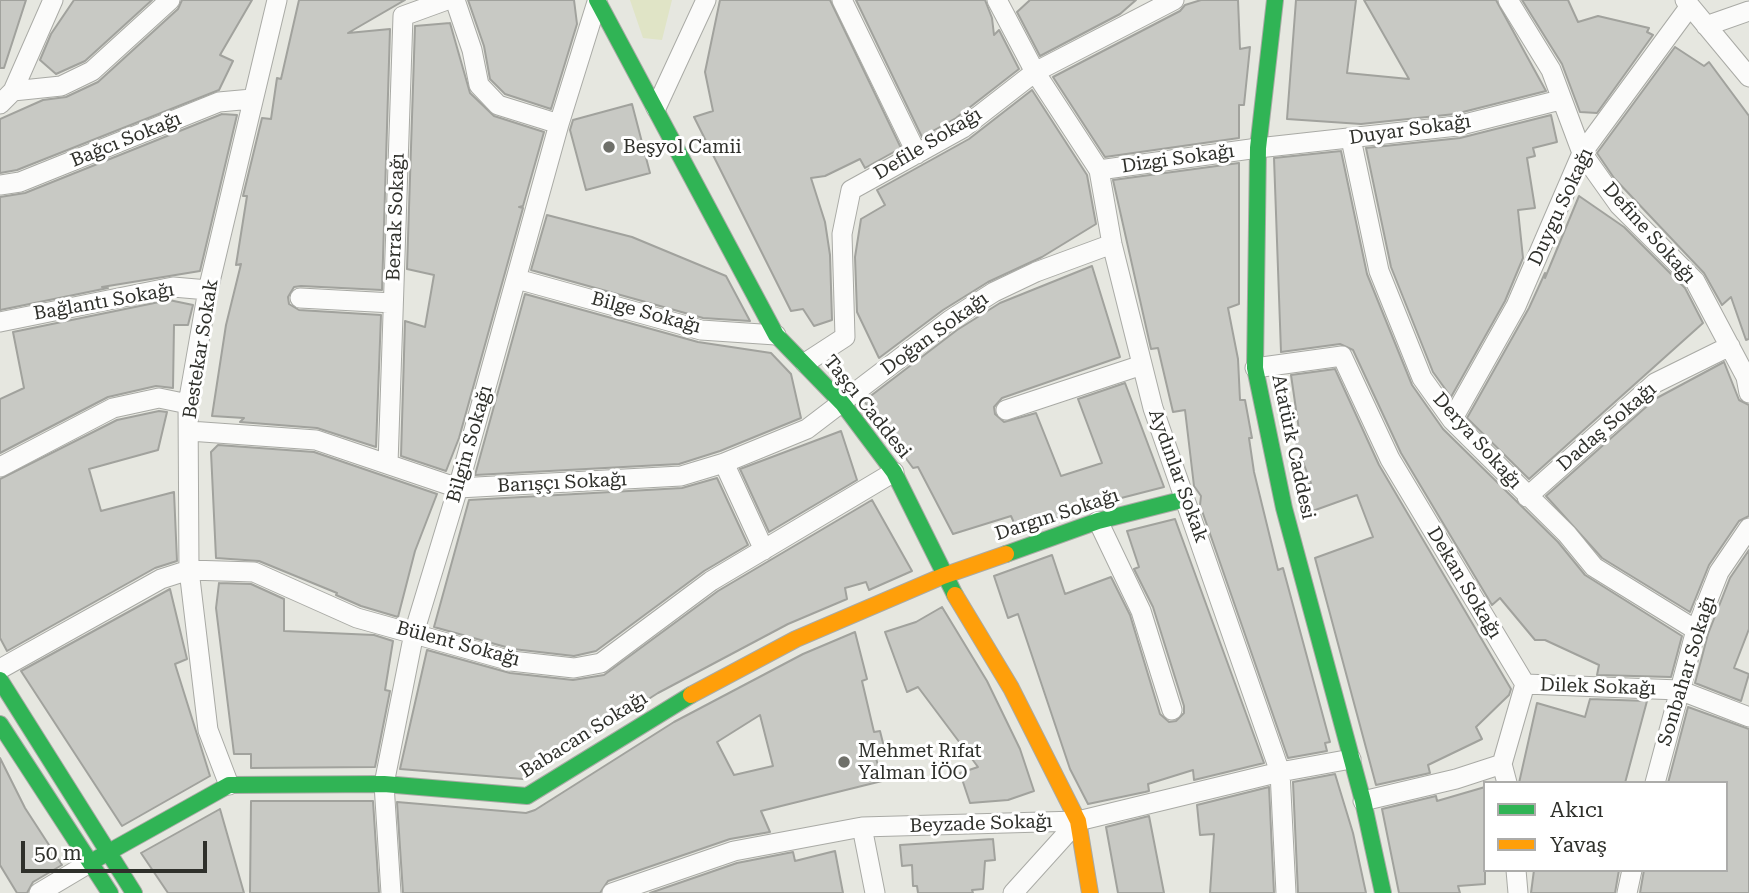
<!DOCTYPE html>
<html>
<head>
<meta charset="utf-8">
<style>
  body { margin:0 }
  #map { position:relative; width:1749px; height:893px; overflow:hidden; background:#e6e7e0; font-family:"Roboto Serif",serif }
  canvas { display:block }
  .legend { position:absolute; left:1483px; top:781px; width:245px; height:91px; box-sizing:border-box; background:#fff; border:2px solid #acacaa; margin:0; padding:9px 12px; list-style:none; font-size:21px; color:#2f302b }
  .legend li { display:flex; align-items:center; gap:14px; height:35px }
  .legend b { width:35px; border:2px solid #acacaa }
  .scale { position:absolute; left:21px; top:841px; width:186px; height:32px; box-sizing:border-box; border:4px solid #2f302b; border-top:0; padding-left:9px; font-size:21px; line-height:24px; white-space:nowrap; color:#2f302b; -webkit-text-stroke:5px #fff; paint-order:stroke }
</style>
</head>
<body>
<div id="map">
<canvas width="1749" height="893"></canvas>
<ul class="legend">
<li><b style="height:9px;background:#30b455"></b>Akıcı</li>
<li><b style="height:9px;background:#ff9f0a"></b>Yavaş</li>
</ul>
<div class="scale">50 m</div>
</div>
<script>
const ctx = document.querySelector('canvas').getContext('2d');
ctx.lineJoin = 'round';
function fill(path, color) { ctx.fillStyle = color; ctx.fill(path, 'evenodd'); }
const toPath = rows => new Path2D(rows.map(r => 'M' + r).join(''));
function stroke(path, color, width, dash) { ctx.strokeStyle = color; ctx.lineWidth = width; ctx.lineCap = dash ? 'butt' : 'round'; ctx.setLineDash(dash || []); ctx.stroke(path); }
function drawText(font, color, halo, rows, align = 'center') {
  ctx.font = font + ' "Roboto Serif",serif'; ctx.lineWidth = 6; ctx.setLineDash([]); ctx.textBaseline = 'middle'; ctx.strokeStyle = halo; ctx.fillStyle = color; for (const [text, x, y, turn = 0] of rows) {
    ctx.save(); ctx.translate(x, y); ctx.rotate((+turn || 0) * Math.PI / 180); ctx.textAlign = isNaN(turn) ? turn : align; if (halo) ctx.strokeText(text, 0, 0); ctx.fillText(text, 0, 0); ctx.restore();
  }
}
fill(toPath([
  [630,0,672,0,662,40,643,38]
]), '#e0e4c6');
const building = toPath([
  [0,0,26,0,4,68,0,68,0,0],
  [74,0,152,0,85,61,56,74,40,60,51,34,74,0],
  [182,0,252,0,220,55,233,61,219,90,17,170,0,173,0,119,43,100,66,97,98,82,178,9,182,0],
  [299,0,405,0,348,33,390,29,382,290,301,286,294,287,288,297,289,304,299,310,381,315,376,447,317,428,240,422,244,418,212,416,226,325,241,264,236,265,247,196,243,196,262,118,271,119,277,78,281,79,299,0],
  [468,0,574,0,577,24,551,109,505,94,490,79,484,46,468,0],
  [720,0,830,0,901,148,865,168,860,159,825,176,811,178,825,222,830,255,832,320,814,326,803,309,791,311,694,117,713,111,705,72,720,0],
  [856,0,985,0,992,18,994,35,999,30,1019,69,956,118,922,137,856,0],
  [1030,0,1136,0,1120,14,1040,56,1017,12,1030,0],
  [1201,0,1238,0,1240,49,1250,47,1244,105,1239,105,1239,138,1105,157,1053,77,1180,11,1185,5,1201,0],
  [1296,0,1356,0,1347,73,1409,79,1364,0,1496,0,1546,91,1455,114,1361,124,1287,119,1296,0],
  [1522,0,1568,0,1578,22,1598,16,1649,28,1647,32,1653,35,1597,113,1580,112,1562,64,1522,0],
  [450,23,470,93,494,116,544,132,523,206,519,207,523,208,459,438,446,471,401,456,405,321,425,327,434,275,407,269,415,26,450,23],
  [1675,47,1704,66,1709,62,1749,116,1749,339,1746,340,1731,297,1722,305,1704,273,1614,178,1597,153,1675,47],
  [1032,90,1087,175,1096,224,1042,257,988,282,943,310,879,358,857,312,855,257,861,219,885,205,877,190,969,139,1032,90],
  [632,104,650,173,586,190,570,130,573,120,632,104],
  [222,114,237,115,200,271,102,287,108,288,0,310,0,197,25,193,222,114],
  [1551,115,1557,142,1533,148,1535,156,1527,158,1535,208,1518,210,1523,258,1505,301,1451,397,1433,372,1391,267,1366,148,1460,138,1551,115],
  [1341,151,1367,274,1412,385,1443,429,1558,542,1585,575,1682,636,1671,677,1597,675,1599,665,1545,640,1535,640,1500,598,1492,605,1401,453,1353,350,1340,344,1281,352,1274,158,1341,151],
  [1239,163,1239,304,1228,308,1238,359,1240,400,1245,400,1252,438,1249,438,1254,472,1278,570,1283,568,1330,742,1325,743,1327,751,1288,758,1200,505,1201,496,1194,486,1185,410,1173,412,1158,348,1151,349,1113,180,1239,163],
  [1579,196,1624,227,1685,288,1703,323,1529,479,1467,418,1529,308,1545,273,1545,278,1579,196],
  [547,215,632,237,726,276,750,321,703,318,531,270,547,215],
  [1092,266,1120,357,1002,398,994,407,995,414,1004,422,1036,413,1061,476,1102,463,1078,399,1125,383,1164,487,1094,505,1018,532,1011,516,953,534,918,467,913,468,864,401,957,330,1000,303,1092,266],
  [525,294,698,342,771,353,791,374,801,418,720,451,679,464,475,475,525,294],
  [169,300,193,305,188,325,174,325,173,388,156,386,108,397,0,453,0,399,24,388,13,332,169,300],
  [1724,362,1739,400,1749,405,1749,516,1739,521,1709,565,1690,612,1602,558,1546,496,1655,399,1724,362],
  [1335,369,1379,465,1511,689,1509,695,1476,727,1482,739,1428,765,1430,773,1376,785,1315,558,1373,537,1357,495,1307,513,1300,487,1311,483,1292,433,1299,430,1291,375,1335,369],
  [159,411,167,412,158,450,89,469,101,511,174,492,177,561,155,568,7,651,0,638,0,479,117,420,159,411],
  [841,431,857,480,769,532,740,469,841,431],
  [218,445,314,452,437,494,415,551,398,617,361,606,336,595,337,593,259,561,216,558,211,452,218,445],
  [717,478,748,545,704,571,596,651,574,656,513,649,434,627,469,500,682,488,717,478],
  [872,500,912,571,869,590,866,582,845,588,847,599,788,624,658,693,523,779,400,769,427,650,510,673,573,680,604,675,718,591,872,500],
  [1175,519,1264,763,1194,780,1193,770,1148,784,1149,791,1145,792,1088,804,1070,769,1018,614,1008,618,994,576,1052,555,1065,594,1111,577,1130,615,1160,714,1169,722,1176,721,1184,713,1184,706,1153,607,1134,569,1139,567,1127,531,1175,519],
  [1749,550,1749,629,1734,668,1749,674,1741,701,1695,683,1708,634,1730,578,1749,550],
  [219,583,251,584,284,599,284,631,374,635,393,641,385,690,390,691,375,767,251,768,251,754,234,754,216,608,219,583],
  [170,589,187,659,175,664,210,776,122,826,21,671,170,589],
  [942,607,987,681,1020,749,1034,791,1008,800,970,803,960,773,978,767,918,687,907,692,885,632,916,622,942,607],
  [855,632,867,679,862,681,874,732,880,731,886,755,876,758,882,781,761,811,770,832,730,839,608,881,600,893,403,893,397,802,526,813,535,810,674,722,803,654,855,632],
  [760,715,773,766,734,775,717,742,760,715],
  [1590,699,1647,701,1625,783,1519,783,1537,703,1585,717,1590,699],
  [1688,707,1749,729,1749,893,1640,893,1644,870,1726,870,1726,783,1668,783,1688,707],
  [0,758,25,808,62,865,33,882,27,893,17,893,0,865,0,758],
  [1335,774,1353,833,1366,893,1298,893,1293,782,1335,774],
  [1269,787,1274,893,1210,893,1214,834,1200,835,1197,805,1269,787],
  [1485,787,1485,884,1458,886,1460,893,1399,893,1382,809,1436,796,1437,801,1485,787],
  [251,801,373,801,379,893,250,893,251,801],
  [220,809,244,893,168,893,141,853,220,809],
  [1149,816,1164,893,1118,893,1106,827,1149,816],
  [993,839,995,860,985,861,983,889,972,890,973,893,918,893,917,886,913,886,912,865,902,866,900,845,993,839],
  [835,851,843,893,650,893,737,863,793,852,795,861,835,851],
  [1534,870,1619,870,1615,893,1531,893,1534,870]
]);
fill(building, '#c8c9c4');
stroke(building, '#a1a29d', 2);
const street = toPath([
  [455,0,472,50,479,85,498,105,559,124],
  [842,0,917,154],
  [997,0,1035,72,1099,170,1112,244,1153,408,1280,772,1286,893],
  [1508,0,1551,70,1582,153,1619,205,1695,281,1746,377,1749,393],
  [1685,0,1749,77],
  [1706,26,1749,11],
  [13,91,61,86,92,71,170,0],
  [0,104,13,91,53,0],
  [656,108,706,0],
  [1351,139,1379,271,1422,378,1452,420,1567,534,1594,567,1696,630],
  [1099,170,1258,148,1457,126,1560,100],
  [0,185,20,182,219,102,252,99],
  [517,279,701,330,776,335],
  [300,298,393,303],
  [0,322,173,287,208,290],
  [805,363,845,337,842,234,851,190,963,128,1035,72,1174,0],
  [1255,368,1342,356,1390,459,1525,684,1502,764,1456,779,1363,801],
  [1006,410,1142,365],
  [1452,420,1516,306,1582,153,1690,6],
  [189,431,316,440,458,488,681,476,724,463,807,429,950,320,994,292,1036,272,1112,244],
  [724,463,764,550],
  [388,464,403,16,447,0],
  [0,467,113,408,159,398,188,404],
  [1527,497,1655,383,1730,346],
  [1098,521,1141,611,1172,710],
  [0,669,161,579,189,570,254,572,357,618,511,661,574,668,601,663,711,581,894,472],
  [1525,684,1679,690,1749,717],
  [1502,764,1507,783],
  [1655,783,1696,630,1719,572,1749,528],
  [229,785,208,730,189,570,188,404,208,290,277,0],
  [862,827,875,893],
  [1516,870,1518,893],
  [39,893,91,862],
  [391,893,384,784,414,633,458,488,559,124,597,2],
  [612,893,734,851,862,827,1078,821,1280,772,1351,759],
  [1013,893,1078,821],
  [1627,893,1632,870]
]);
const fast = toPath([
  [597,0,776,335,843,404,894,472,955,595],
  [1275,0,1258,148,1255,368,1284,508,1363,801,1383,893],
  [1006,554,1098,521,1185,499],
  [0,680,134,893],
  [0,724,110,893],
  [91,862,229,785,384,784,527,796,691,695]
]);
const slow = toPath([
  [955,595,1011,688,1078,821,1090,893],
  [691,695,796,639,943,576,1006,554]
]);
stroke(street, '#a9aaa5', 21);
stroke(fast, '#a9aaa5', 18);
stroke(slow, '#a9aaa5', 18);
stroke(street, '#fbfbfa', 19);
stroke(fast, '#30b455', 16);
stroke(slow, '#ff9f0a', 16);
for (const [x, y, r, color] of [
  [609,147,7,"#6f706a"],
  [844,762,7,"#6f706a"]
]) { const dot = new Path2D(); dot.arc(x, y, r, 0, 2 * Math.PI); ctx.fillStyle = color; ctx.fill(dot); stroke(dot, '#fff', 2.5); }
drawText('19px', '#2f302b', '#fff', [
  ["Duyar Sokağı",1410,130,-8],
  ["Bağcı Sokağı",126,140,-22],
  ["Defile Sokağı",928,144,-31],
  ["Dizgi Sokağı",1178,159,-8],
  ["Duygu Sokağı",1561,207,-65],
  ["Berrak Sokağı",396,217,-88],
  ["Define Sokağı",1649,233,48],
  ["Bağlantı Sokağı",104,302,-10],
  ["Bilge Sokağı",646,313,15],
  ["Doğan Sokağı",935,334,-36],
  ["Bestekar Sokak",201,349,-81],
  ["Taşçı Caddesi",867,407,51],
  ["Dadaş Sokağı",1607,427,-41],
  ["Derya Sokağı",1477,441,48],
  ["Bilgin Sokağı",470,444,-74],
  ["Atatürk Caddesi",1293,447,78],
  ["Aydınlar Sokak",1178,476,70],
  ["Barışçı Sokağı",562,483,-3],
  ["Dargın Sokağı",1057,515,-18],
  ["Dekan Sokağı",1464,583,59],
  ["Bülent Sokağı",458,644,15],
  ["Sonbahar Sokağı",1687,671,-73],
  ["Dilek Sokağı",1598,687,2],
  ["Babacan Sokağı",584,735,-32],
  ["Beyzade Sokağı",981,824,-2]
]);
drawText('19px', '#2f302b', '#fff', [
  ["Beşyol Camii",623,147],
  ["Mehmet Rıfat",858,751],
  ["Yalman İÖO",858,773]
], 'left');
</script>
</body>
</html>
